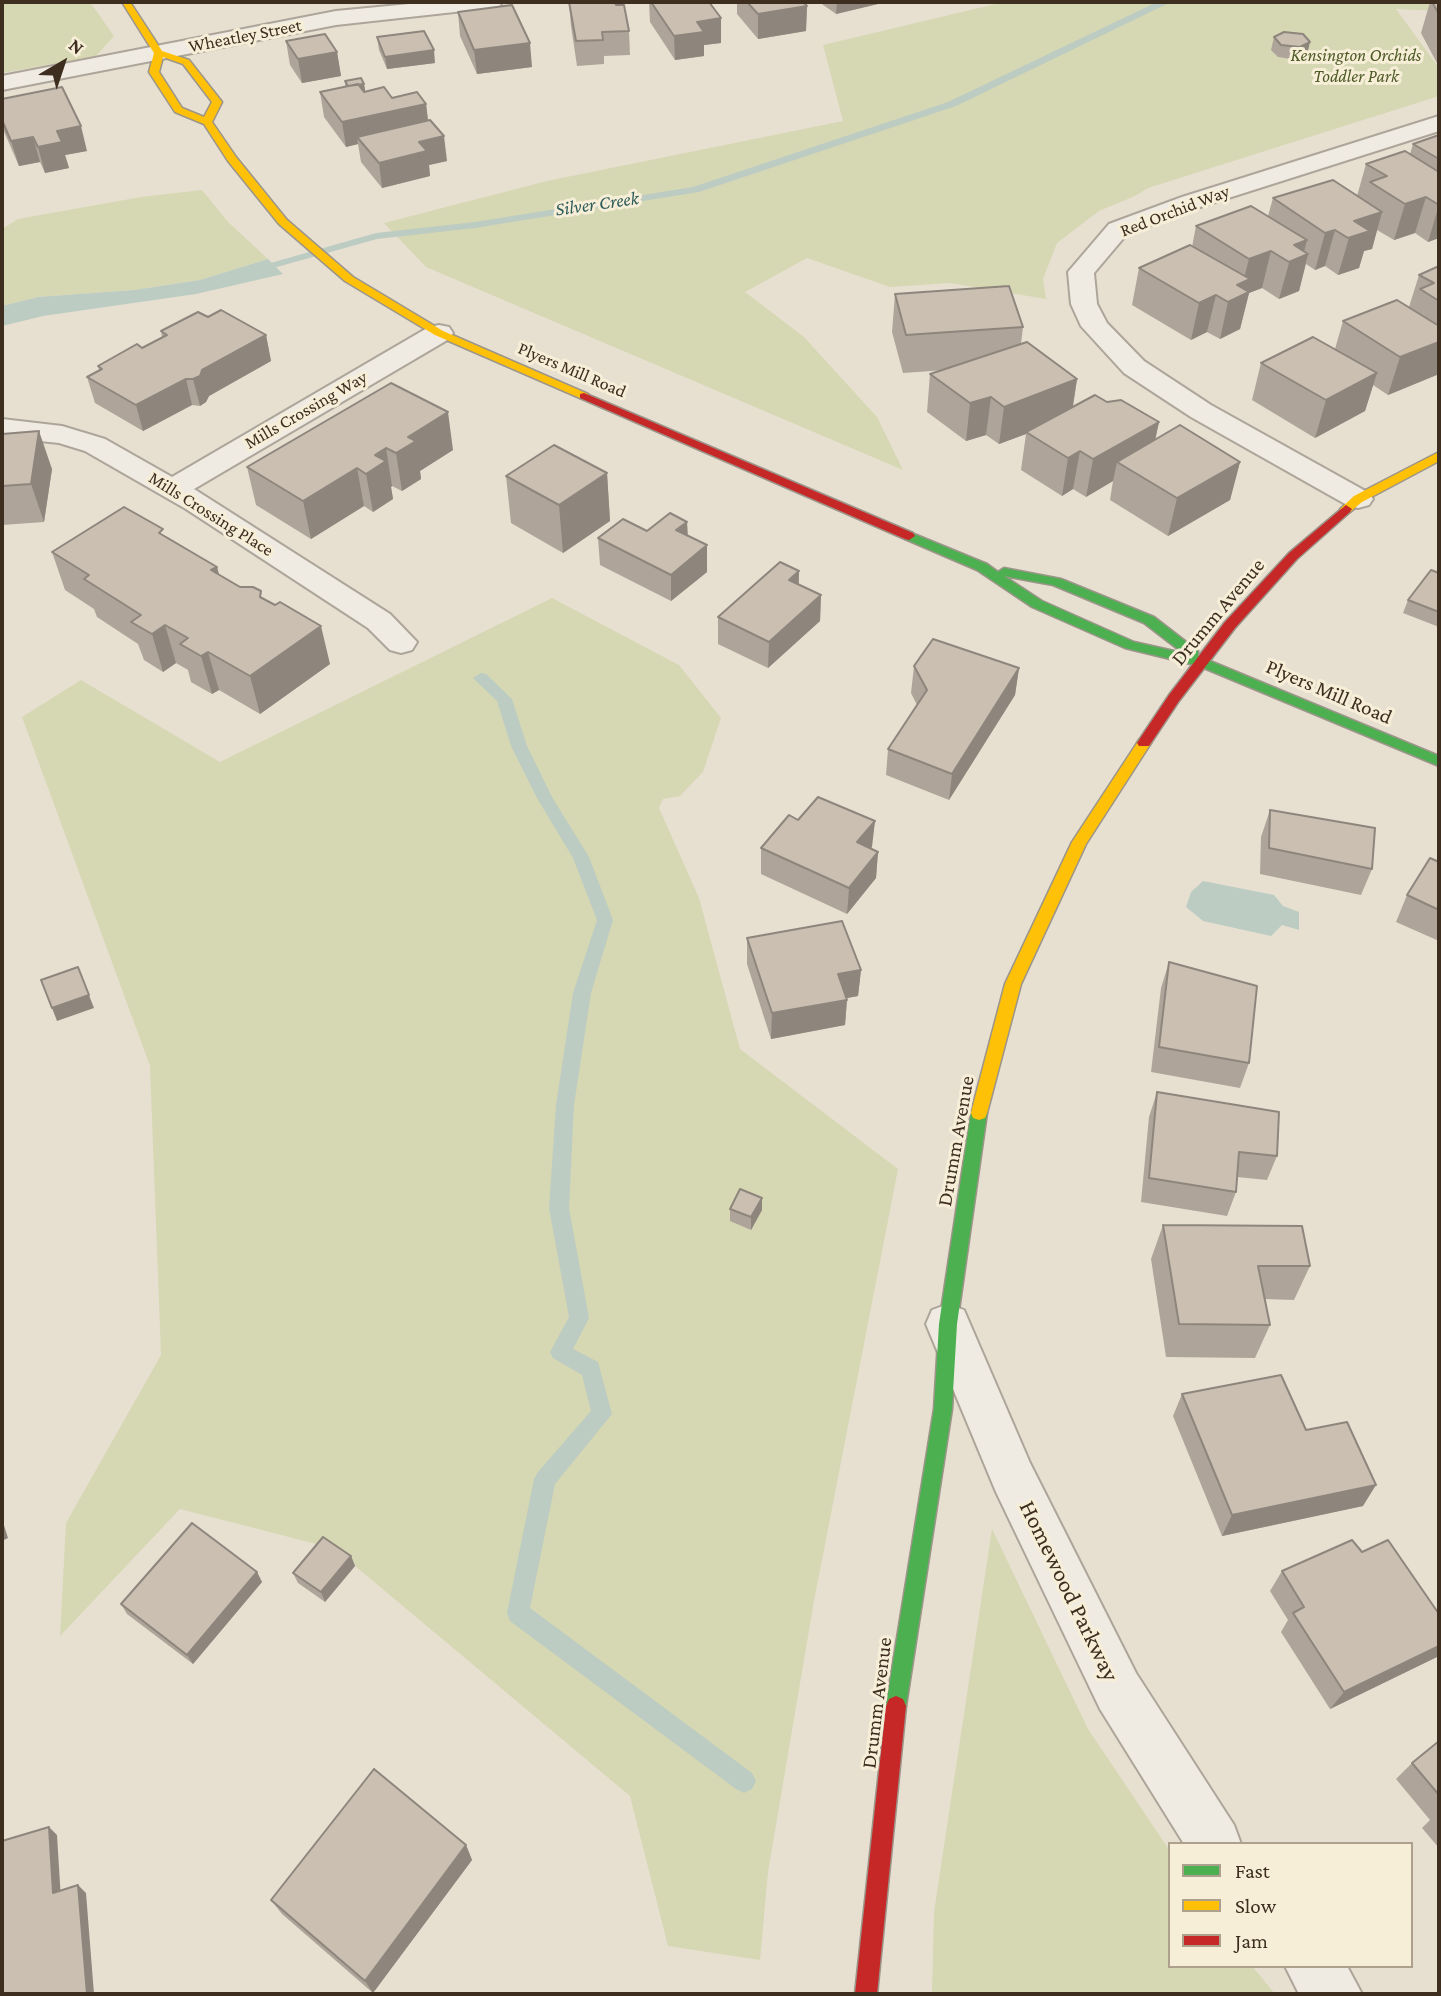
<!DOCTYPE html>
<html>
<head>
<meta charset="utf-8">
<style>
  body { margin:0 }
  #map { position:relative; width:1441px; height:1996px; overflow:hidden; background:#e7e0d1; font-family:"Crimson Pro",serif }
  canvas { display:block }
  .frame { position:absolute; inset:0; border:4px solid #3d2e20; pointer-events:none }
  .legend { position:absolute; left:1168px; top:1842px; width:245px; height:126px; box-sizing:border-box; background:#f7eed8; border:2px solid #ada18e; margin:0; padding:9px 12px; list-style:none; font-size:21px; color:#3d2e20 }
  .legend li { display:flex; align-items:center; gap:14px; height:35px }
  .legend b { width:35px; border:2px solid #ada18e }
  .north { position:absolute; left:28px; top:28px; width:70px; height:70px; -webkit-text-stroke:5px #f7eed8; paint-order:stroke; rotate:39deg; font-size:19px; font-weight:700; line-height:28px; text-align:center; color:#3d2e20 }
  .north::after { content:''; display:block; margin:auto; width:24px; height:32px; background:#3d2e20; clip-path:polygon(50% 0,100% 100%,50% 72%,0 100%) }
</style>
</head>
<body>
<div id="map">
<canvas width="1441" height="1996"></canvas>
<div class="frame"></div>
<ul class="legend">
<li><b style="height:9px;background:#4caf50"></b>Fast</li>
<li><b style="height:9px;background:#ffc107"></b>Slow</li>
<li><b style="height:9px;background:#c62828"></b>Jam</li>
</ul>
<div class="north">N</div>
</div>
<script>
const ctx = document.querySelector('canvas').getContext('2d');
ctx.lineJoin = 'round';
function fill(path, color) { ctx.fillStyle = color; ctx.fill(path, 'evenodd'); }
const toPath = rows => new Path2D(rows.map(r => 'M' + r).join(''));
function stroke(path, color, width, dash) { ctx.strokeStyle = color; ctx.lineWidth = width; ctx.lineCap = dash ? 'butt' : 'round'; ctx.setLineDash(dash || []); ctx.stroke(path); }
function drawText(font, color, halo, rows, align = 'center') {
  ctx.font = font + ' "Crimson Pro",serif'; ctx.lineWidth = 6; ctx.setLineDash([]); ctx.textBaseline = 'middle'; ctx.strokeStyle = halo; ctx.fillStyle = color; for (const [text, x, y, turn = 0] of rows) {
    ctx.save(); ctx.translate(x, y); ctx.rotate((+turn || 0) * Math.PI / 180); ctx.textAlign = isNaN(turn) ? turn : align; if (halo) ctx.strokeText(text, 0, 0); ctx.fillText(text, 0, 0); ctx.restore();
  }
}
fill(toPath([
  [2,2,90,2,114,36,96,56,2,73],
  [1004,2,1439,2,1439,11,1396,9,1439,68,1439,96,1148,188,1135,196,1099,211,1057,243,1043,279,1046,299,950,283,890,287,807,258,745,292,804,337,877,417,903,470,426,267,384,223,547,181,843,121,823,45],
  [202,190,228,222,268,259,200,280,134,290,38,297,2,306,2,229,18,219,141,197],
  [552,598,679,665,721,718,703,772,680,796,663,799,659,808,699,898,740,1049,898,1169,814,1601,768,1872,760,1960,668,1946,630,1796,355,1566,328,1547,180,1509,60,1636,66,1523,161,1355,150,1066,22,717,81,680,220,762],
  [992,1529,1088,1729,1170,1851,1170,1966,1252,1966,1275,1994,932,1994,934,1912]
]), '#d6d7b3');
fill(toPath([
  [268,259,283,274,196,294,43,316,2,326,2,306,38,297,134,290,200,280],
  [1203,881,1274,895,1283,906,1299,912,1299,930,1282,925,1271,936,1203,921,1186,907,1191,892]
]), '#bcccc2');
fill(toPath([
  [1157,2,1171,2,956,106,699,192,475,228,377,239,252,274,246,270,376,233,475,222,693,187,948,102,1157,2],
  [481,673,486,674,512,699,527,746,552,797,589,857,613,920,591,993,574,1105,569,1208,589,1318,573,1349,598,1362,612,1414,555,1484,530,1608,752,1773,756,1781,752,1789,744,1793,736,1789,510,1621,507,1613,534,1479,538,1472,591,1411,582,1375,553,1358,550,1352,569,1317,549,1208,556,1105,573,993,597,920,573,858,537,798,511,746,497,701,473,678,481,673]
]), '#bcccc2');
const street = toPath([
  [430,2,502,2,499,7,491,8,336,25,2,90,2,76,336,11,430,2],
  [1439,116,1439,131,1200,207,1127,234,1094,273,1097,304,1107,323,1144,361,1211,405,1369,493,1373,499,1369,505,1358,508,1347,505,1191,417,1124,373,1081,326,1071,304,1068,272,1109,224,1182,197,1439,116],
  [439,325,449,327,453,333,449,339,194,489,390,614,417,642,412,650,401,653,390,650,368,628,186,509,85,451,59,443,2,437,2,419,62,426,105,439,172,477,429,327,439,325],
  [948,1304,964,1310,1030,1463,1136,1673,1234,1825,1241,1844,1184,1844,1100,1709,996,1492,926,1324,932,1310,948,1304],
  [1285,1966,1347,1966,1362,1994,1299,1994,1285,1966]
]);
const fast = toPath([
  [909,532,987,564,998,572,1004,568,1061,579,1154,617,1198,651,1198,656,1439,756,1439,766,1199,666,1125,648,1032,607,977,570,905,539,903,536,909,532],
  [1004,576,1053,585,1144,623,1183,653,1134,642,1042,601,1004,576],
  [979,1106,985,1108,987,1113,957,1324,952,1409,906,1706,903,1713,896,1716,889,1713,886,1706,934,1409,939,1324,971,1113,973,1108,979,1106]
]);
const slow = toPath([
  [122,2,130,2,162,51,189,60,222,102,212,122,236,157,287,220,353,277,443,331,588,394,588,398,580,398,435,335,345,281,279,224,228,161,204,124,175,112,149,72,154,53,122,2],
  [163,57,183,64,212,102,204,117,182,108,159,72,163,57],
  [1439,452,1439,461,1362,502,1350,512,1346,513,1340,509,1354,496,1439,452],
  [1144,738,1151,743,1086,844,1021,984,987,1113,985,1118,979,1120,973,1118,971,1113,1005,984,1072,842,1139,740,1144,738]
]);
const jam = toPath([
  [584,393,913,533,915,536,909,540,905,539,580,398,580,394,584,393],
  [1346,505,1352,509,1350,512,1297,559,1235,628,1179,701,1149,746,1139,746,1137,743,1169,695,1225,622,1289,553,1346,505],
  [896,1696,903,1699,906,1706,877,1994,855,1994,886,1706,889,1699,896,1696]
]);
stroke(street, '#ada599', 4);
stroke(fast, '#9c958a', 3);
stroke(slow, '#9c958a', 3);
stroke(jam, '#9c958a', 3);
fill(street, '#efebe3');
fill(fast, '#4caf50');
fill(slow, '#ffc107');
fill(jam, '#c62828');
fill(toPath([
  [569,2,616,5,629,31,630,55,604,56,604,64,577,66,571,26],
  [649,2,709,2,721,43,704,45,704,56,675,60,650,22],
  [737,2,803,2,807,6,806,31,758,39,737,14],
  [819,2,882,2,882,3,836,14],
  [1430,2,1439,2,1439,67,1421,33],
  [458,12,532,67,477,74,460,36],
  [1284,32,1307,55,1297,60,1278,57,1271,50,1274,37],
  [377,37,435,63,387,69,379,50],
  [286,41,337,52,341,76,302,83,290,65],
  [345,81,364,84,365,91,426,104,428,120,447,161,429,165,430,176,382,188,361,162,358,144,346,147,324,117,320,92,345,87],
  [2,99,87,151,65,155,69,168,45,173,40,162,19,166,2,127],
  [1439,135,1439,238,1428,242,1415,233,1394,240,1377,230,1372,249,1364,251,1359,268,1338,275,1325,266,1315,270,1306,264,1299,291,1279,299,1262,288,1249,293,1240,329,1220,339,1207,332,1191,340,1132,305,1139,268,1192,247,1196,226,1268,216,1273,198,1357,196,1366,164,1410,154,1413,144],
  [1439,266,1439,374,1388,395,1373,385,1365,411,1315,438,1252,400,1261,363,1335,349,1343,321,1409,307,1419,275],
  [895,294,1023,327,1021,344,1077,379,1073,407,1107,402,1159,422,1155,439,1240,462,1230,500,1168,536,1110,500,1113,481,1086,497,1073,489,1062,496,1021,470,1026,434,999,444,986,435,966,441,927,412,930,374,945,370,903,373,892,332],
  [208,317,266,335,271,361,209,396,206,402,200,406,192,405,143,431,95,403,87,377,99,370,98,366,142,348,162,337,161,331],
  [391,383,453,450,420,471,421,479,402,491,392,486,391,487,393,499,373,512,364,506,311,539,256,505,247,467],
  [2,434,52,469,44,522,2,525],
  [607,473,610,521,563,553,511,523,506,476],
  [687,522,688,536,707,572,671,601,600,565,598,538,647,531],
  [166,536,217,567,219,575,262,598,330,664,260,714,219,690,212,694,191,682,188,670,176,663,163,672,144,660,138,644,97,617,94,609,65,590,52,552],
  [799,571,799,585,821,595,820,621,768,668,718,644,718,617],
  [1439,573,1439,627,1403,613,1408,600],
  [914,666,1019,668,1015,695,949,800,886,775,888,749,917,705,911,693],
  [1270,810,1372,869,1361,895,1260,874,1261,837],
  [798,820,875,821,871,848,878,852,876,878,847,914,761,874,761,848],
  [1439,862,1439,941,1396,922,1407,895],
  [747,938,861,970,858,996,847,998,845,1025,771,1039,747,964],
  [1169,962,1249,1063,1240,1088,1151,1072,1161,988],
  [1157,1092,1277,1156,1267,1180,1237,1177,1236,1192,1227,1216,1141,1202,1149,1117],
  [762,1198,762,1210,751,1230,730,1221,730,1209],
  [1163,1225,1310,1266,1294,1300,1265,1299,1270,1325,1255,1358,1166,1357,1151,1259],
  [1182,1394,1306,1430,1363,1506,1222,1536,1173,1416],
  [1362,1552,1439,1614,1439,1656,1330,1709,1281,1632,1288,1620,1270,1591,1282,1571],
  [351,1556,355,1566,325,1602,298,1583,293,1573],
  [257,1572,262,1582,193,1664,127,1614,121,1604],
  [1439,1741,1439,1848,1422,1828,1430,1820,1396,1779,1412,1763],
  [466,1845,472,1860,373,1993,282,1914,271,1900]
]), '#afa499');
fill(toPath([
  [837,2,882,2,882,3,836,14],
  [807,6,806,31,758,39,758,14],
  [721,18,721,43,704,45,704,56,675,60,674,36,697,22],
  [1310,42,1307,55,1297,60,1300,47],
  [530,43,532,67,477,74,474,50],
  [434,50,435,63,387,69,385,57],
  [337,52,341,76,302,83,298,59],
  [364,84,366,96,348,86],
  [426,104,429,129,357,137,358,144,346,147,342,122],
  [81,126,87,151,65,155,69,168,45,173,38,147,57,131],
  [444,136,447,161,429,165,430,176,382,188,379,163,419,142],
  [33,137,40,162,19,166,11,141],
  [1426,197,1415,233,1394,240,1405,204],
  [1439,205,1439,238,1428,242],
  [1382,212,1372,249,1364,251,1359,268,1338,275,1354,221],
  [1335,230,1325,266,1315,270,1325,233],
  [1307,240,1303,256,1308,254,1299,291,1279,299,1294,245],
  [1271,251,1262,288,1249,293,1240,329,1220,339,1228,302,1237,285,1243,282,1249,259],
  [1216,295,1207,332,1191,340,1199,303],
  [266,335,271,361,209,396,206,402,200,406,193,379,202,370],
  [1439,342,1439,374,1388,395,1400,357],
  [1377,373,1365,411,1315,438,1326,400],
  [186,379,192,405,143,431,136,405],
  [1077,379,1071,417,1026,432,1026,434,999,444,1004,407],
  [991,397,986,435,966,441,970,403],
  [448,412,453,450,420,471,421,479,402,491,396,453,408,437],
  [1159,422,1151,460,1117,462,1113,481,1086,497,1093,459],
  [39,431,52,469,44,522,31,484],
  [386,448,392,486,391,487,393,499,373,512,366,474,375,455],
  [1080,451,1073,489,1062,496,1068,458],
  [1240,462,1230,500,1168,536,1177,498],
  [357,468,364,506,311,539,303,501],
  [607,473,610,521,563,553,559,505],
  [687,522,688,548,676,530],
  [707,545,707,572,671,601,671,575],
  [217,567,227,605,211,570],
  [799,571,798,598,789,580],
  [821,595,820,621,768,668,769,642],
  [165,625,176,663,163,672,152,634],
  [321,626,330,664,260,714,250,676],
  [208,652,219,690,212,694,201,656],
  [1019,668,1015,695,949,800,952,774],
  [875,821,872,847,855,869,857,842],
  [878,852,876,878,847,914,849,888],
  [78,967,94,1008,57,1021,52,1008],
  [861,970,858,996,836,1000,838,974],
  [847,1000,845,1025,771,1039,772,1013],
  [762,1198,762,1210,751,1230,751,1217],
  [1376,1485,1363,1506,1222,1536,1232,1515],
  [2,1519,8,1538,2,1541],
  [351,1556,355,1566,325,1602,321,1592],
  [257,1572,262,1582,193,1664,187,1655],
  [1439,1646,1439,1656,1330,1709,1344,1692],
  [49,1827,57,1835,61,1900,53,1893],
  [466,1845,472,1860,373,1993,365,1981],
  [78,1885,86,1893,94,1994,87,1994]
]), '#8e867d');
const building = toPath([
  [569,2,615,2,616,5,624,5,629,31,602,32,603,40,576,41,569,2],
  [651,2,709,2,721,18,697,22,704,32,674,36,651,2],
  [747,2,803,2,807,6,758,14,747,2],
  [1432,2,1439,2,1439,14,1432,2],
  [512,5,530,43,474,50,458,12,512,5],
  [424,31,434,50,385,57,377,37,424,31],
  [1284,32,1303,34,1310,42,1300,47,1281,45,1274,37,1284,32],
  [325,34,337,52,298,59,286,41,325,34],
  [361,78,364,84,348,86,345,81,361,78],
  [358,84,364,92,384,87,392,98,417,92,426,104,342,122,320,92,358,84],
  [62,87,81,126,57,131,62,142,38,147,33,137,11,141,2,120,2,99,62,87],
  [430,120,444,136,419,142,427,151,379,163,357,137,430,120],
  [1439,135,1439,159,1413,144,1439,135],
  [1405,151,1439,172,1439,205,1426,197,1405,204,1370,182,1387,176,1366,164,1405,151],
  [1333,180,1382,212,1354,221,1370,231,1348,238,1335,230,1325,233,1273,198,1333,180],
  [1251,206,1307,240,1294,245,1308,254,1289,262,1271,251,1249,259,1196,226,1251,206],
  [1190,245,1250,279,1237,285,1249,292,1228,302,1216,295,1199,303,1139,268,1190,245],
  [1439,266,1439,301,1420,289,1434,283,1419,275,1439,266],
  [1009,286,1023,327,906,335,895,294,1009,286],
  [1397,300,1439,326,1439,342,1400,357,1343,321,1397,300],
  [221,310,266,335,202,370,200,376,193,379,186,379,136,405,87,377,102,369,98,366,137,344,142,348,167,335,161,331,198,312,208,317,221,310],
  [1313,337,1377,373,1326,400,1261,363,1313,337],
  [1027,342,1077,379,1004,407,991,397,970,403,930,374,1027,342],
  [391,383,448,412,408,437,416,441,396,453,386,448,375,455,386,461,366,474,357,468,303,501,247,467,391,383],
  [1095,395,1107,402,1121,400,1159,422,1093,459,1080,451,1068,458,1026,432,1095,395],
  [1180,425,1240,462,1177,498,1117,462,1180,425],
  [39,431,31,484,2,486,2,434,39,431],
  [554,445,607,473,559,505,506,476,554,445],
  [124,507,163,529,159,533,217,567,211,570,240,587,253,587,261,591,260,597,275,605,280,602,321,626,250,676,208,652,201,656,180,644,188,638,165,625,152,634,131,622,141,615,84,579,89,575,52,552,124,507],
  [670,513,687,522,676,530,707,545,671,575,598,538,623,519,647,531,670,513],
  [780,562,799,571,789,580,821,595,769,642,718,617,780,562],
  [1431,570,1439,573,1439,612,1408,600,1431,570],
  [933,639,1019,668,952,774,888,749,927,690,914,666,933,639],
  [818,797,875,821,857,842,878,852,849,888,761,848,789,815,798,820,818,797],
  [1270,810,1375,828,1372,869,1269,848,1270,810],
  [1430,858,1439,862,1439,910,1407,895,1430,858],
  [842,921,861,970,838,974,847,1000,772,1013,747,938,842,921],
  [1169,962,1257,986,1249,1063,1159,1047,1169,962],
  [78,967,89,995,52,1008,41,980,78,967],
  [1157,1092,1279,1112,1277,1156,1239,1152,1236,1192,1149,1178,1157,1092],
  [740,1189,762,1198,751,1217,730,1209,740,1189],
  [1163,1225,1302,1226,1310,1266,1258,1266,1270,1325,1179,1324,1163,1225],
  [1281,1375,1306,1430,1347,1422,1376,1485,1232,1515,1182,1394,1281,1375],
  [192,1523,257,1572,187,1655,121,1604,192,1523],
  [323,1537,351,1556,321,1592,293,1573,323,1537],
  [1352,1540,1362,1552,1388,1540,1439,1614,1439,1646,1344,1692,1293,1613,1304,1607,1282,1571,1352,1540],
  [1439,1741,1439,1795,1412,1763,1439,1741],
  [374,1769,466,1845,365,1981,271,1900,374,1769],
  [49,1827,53,1893,78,1885,87,1994,2,1994,2,1841,49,1827]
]);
fill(building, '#cbbfb2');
stroke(building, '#8e867d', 2);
drawText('18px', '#3d2e20', '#f7eed8', [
  ["Wheatley Street",245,36,-11],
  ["Red Orchid Way",1175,211,-21],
  ["Plyers Mill Road",572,370,23],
  ["Mills Crossing Way",306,410,-30],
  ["Mills Crossing Place",211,514,32]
]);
drawText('italic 18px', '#4d5a26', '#f7eed8', [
  ["Kensington Orchids",1356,55],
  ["Toddler Park",1356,76]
]);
drawText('italic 19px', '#2f5d5a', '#f7eed8', [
  ["Silver Creek",597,204,-8]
]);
drawText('21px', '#3d2e20', '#f7eed8', [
  ["Drumm Avenue",1218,612,-50],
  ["Plyers Mill Road",1329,692,23],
  ["Drumm Avenue",956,1141,-80],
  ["Drumm Avenue",877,1703,-83]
]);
drawText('24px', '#3d2e20', '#f7eed8', [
  ["Homewood Parkway",1069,1591,64]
]);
</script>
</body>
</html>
